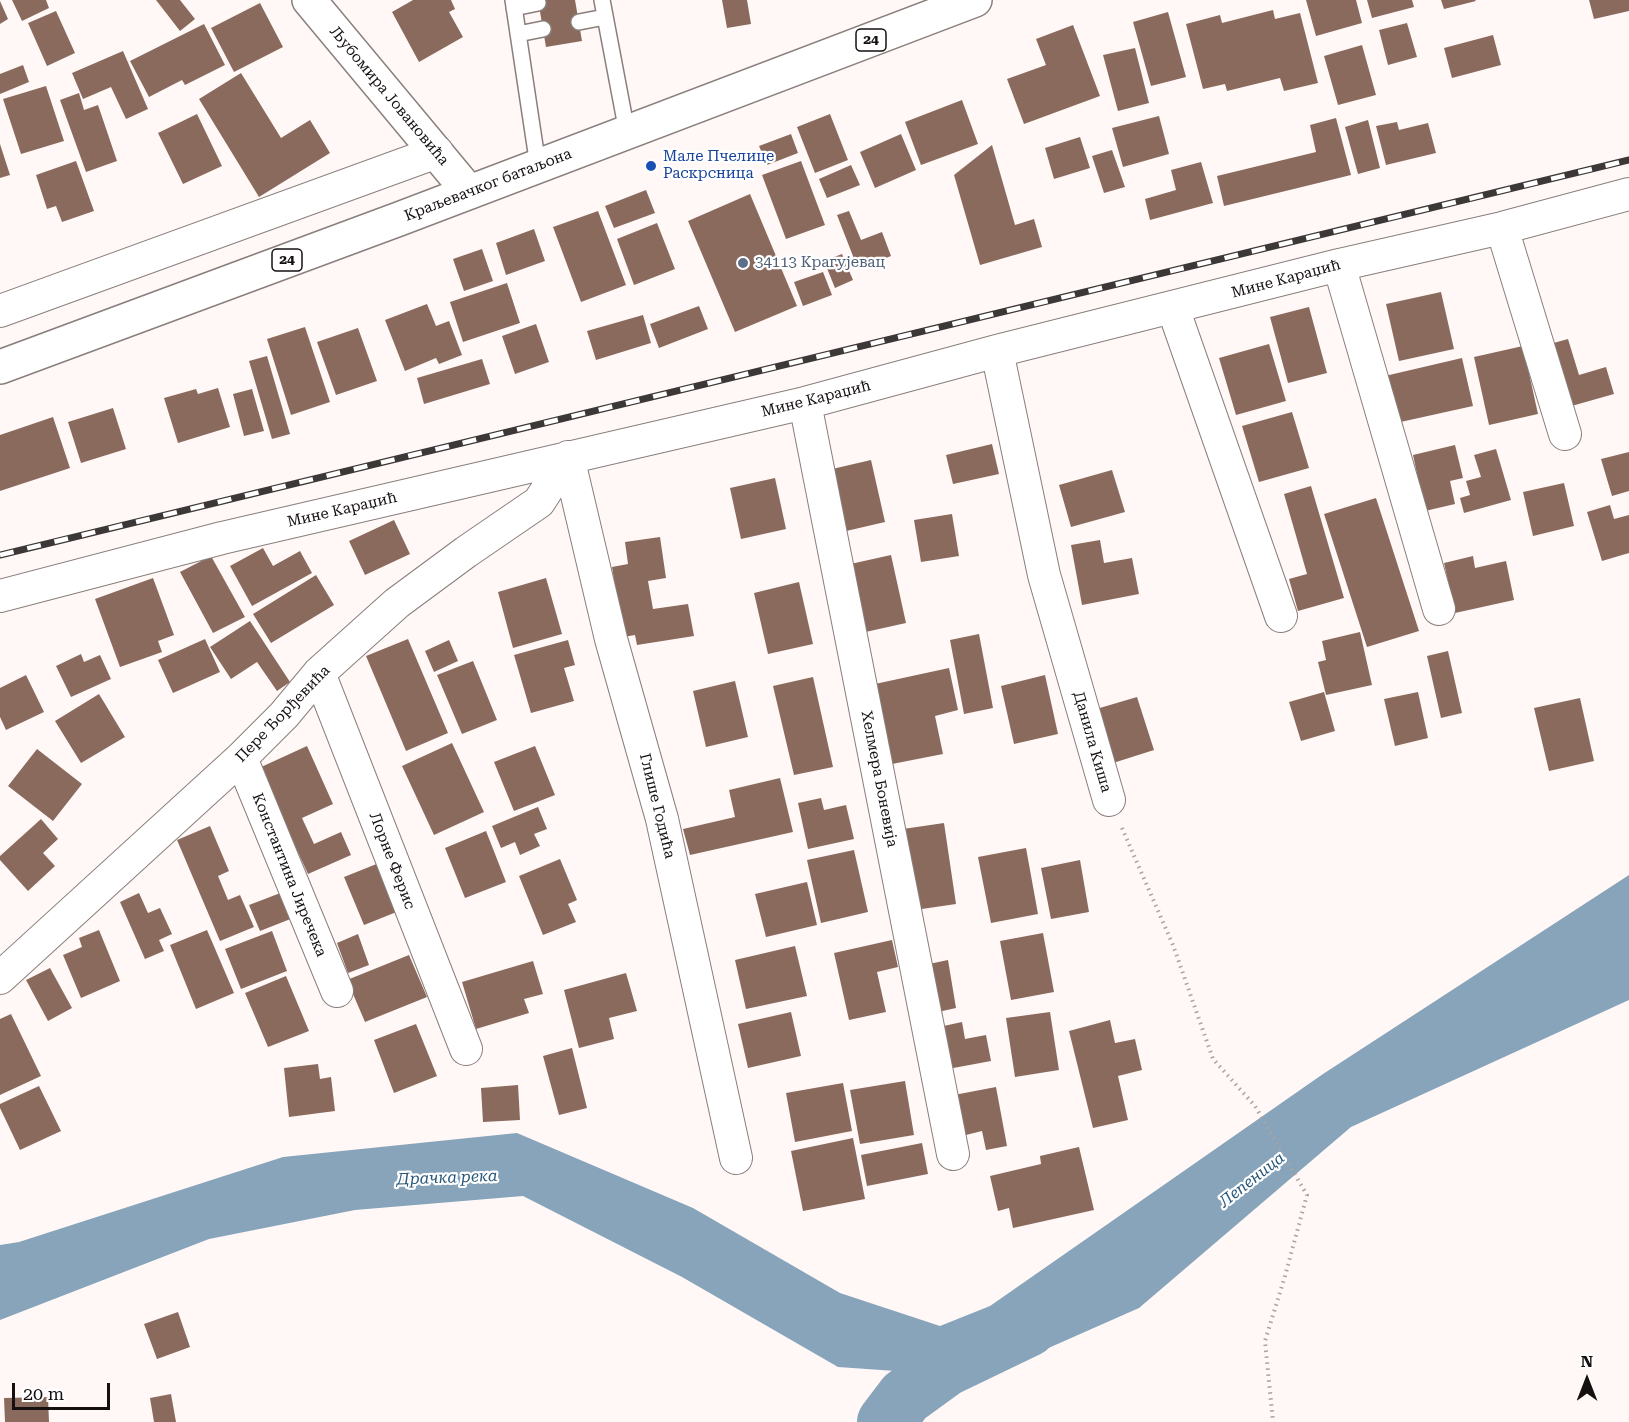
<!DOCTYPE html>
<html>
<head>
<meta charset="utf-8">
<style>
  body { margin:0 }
  #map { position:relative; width:1629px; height:1422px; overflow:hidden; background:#fff8f6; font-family:"Roboto Serif",serif }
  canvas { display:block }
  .north { position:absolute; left:1557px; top:1350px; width:60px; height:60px; -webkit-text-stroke:4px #fff; paint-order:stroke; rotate:0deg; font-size:16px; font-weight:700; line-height:24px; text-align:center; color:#14100f }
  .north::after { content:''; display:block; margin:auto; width:21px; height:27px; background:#14100f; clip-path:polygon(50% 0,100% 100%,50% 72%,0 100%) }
  .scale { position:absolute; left:12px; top:1383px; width:98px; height:27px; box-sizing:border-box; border:3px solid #14100f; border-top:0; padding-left:8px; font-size:18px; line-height:21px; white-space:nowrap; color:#14100f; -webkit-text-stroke:4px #fff; paint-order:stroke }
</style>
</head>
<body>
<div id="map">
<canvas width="1629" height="1422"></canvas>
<div class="north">N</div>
<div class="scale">20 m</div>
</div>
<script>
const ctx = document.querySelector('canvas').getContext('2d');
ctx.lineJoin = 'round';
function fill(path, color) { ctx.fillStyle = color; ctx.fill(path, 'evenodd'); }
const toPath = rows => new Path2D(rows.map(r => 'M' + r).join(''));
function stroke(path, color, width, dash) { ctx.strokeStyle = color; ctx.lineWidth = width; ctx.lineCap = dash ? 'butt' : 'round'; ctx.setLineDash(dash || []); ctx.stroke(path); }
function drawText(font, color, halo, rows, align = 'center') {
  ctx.font = font + ' "Roboto Serif",serif'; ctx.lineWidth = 4.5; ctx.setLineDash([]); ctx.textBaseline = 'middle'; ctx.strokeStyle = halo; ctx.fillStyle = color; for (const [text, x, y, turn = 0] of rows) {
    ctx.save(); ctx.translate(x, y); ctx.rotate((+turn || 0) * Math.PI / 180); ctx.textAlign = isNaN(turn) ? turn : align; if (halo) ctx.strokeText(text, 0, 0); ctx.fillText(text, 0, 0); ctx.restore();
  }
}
fill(toPath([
  [1629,875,1629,1000,1351,1127,1139,1308,967,1384,952,1352,924,1373,838,1367,682,1277,523,1196,355,1210,209,1239,0,1320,0,1245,19,1242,283,1157,517,1133,693,1208,840,1293,940,1326,990,1306,1323,1074]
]), '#88a4bb');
stroke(toPath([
  [921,1364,945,1368]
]), '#88a4bb', 9);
stroke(toPath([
  [886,1422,905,1397,945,1368,1028,1328]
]), '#88a4bb', 58);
fill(toPath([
  [12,0,46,0,49,8,22,21],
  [156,0,180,0,195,19,180,31],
  [413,0,451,0,455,9,449,12,463,37,419,62,392,12],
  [538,0,575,0,582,41,546,47],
  [722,0,747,0,751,24,727,28],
  [1306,0,1356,0,1362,23,1316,36],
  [1367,0,1412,0,1414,7,1372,18],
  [1441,0,1475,0,1476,1,1444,9],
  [1589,0,1629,0,1629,11,1594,19],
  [0,1,8,19,0,24],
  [260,3,283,47,234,72,211,28],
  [1273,10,1275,19,1300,13,1318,83,1284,91,1280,78,1227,91,1225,84,1203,89,1186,24,1220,15,1222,23],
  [56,11,75,53,47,66,28,23],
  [1168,12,1186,77,1151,86,1133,22],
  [1407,23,1417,57,1388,65,1379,30],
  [204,24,225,65,185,85,182,80,149,97,130,61],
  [1073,25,1100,96,1024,124,1007,79,1046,65,1036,39],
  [1493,35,1501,65,1452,78,1444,48],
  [1362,45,1376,95,1338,105,1324,56],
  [1135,48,1149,103,1118,111,1103,55],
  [123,51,148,109,126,119,111,87,83,99,72,73],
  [23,65,29,82,0,94,0,74],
  [241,73,281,138,310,120,330,153,259,197,199,99],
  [46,86,64,141,21,154,3,99],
  [79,93,84,110,98,105,117,161,86,172,60,100],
  [962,100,978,144,921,165,905,122],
  [197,114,222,166,183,184,158,133],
  [830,114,848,160,815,173,797,127],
  [1159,116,1169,154,1123,167,1112,128],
  [1336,118,1351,175,1224,206,1217,176,1316,152,1310,125],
  [1368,120,1380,168,1358,174,1345,127],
  [1397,122,1399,130,1428,123,1436,153,1386,165,1376,126],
  [791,134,798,153,767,165,759,146],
  [901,134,916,170,875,188,860,152],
  [1080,137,1090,168,1054,179,1045,148],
  [0,144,10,175,0,178],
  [992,145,1015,225,1034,219,1042,247,980,265,954,175],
  [1112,150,1125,187,1104,193,1092,156],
  [76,161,94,211,62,222,56,206,47,209,36,175],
  [801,161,825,225,786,239,762,175],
  [1201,162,1213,203,1150,220,1145,199,1176,190,1171,170],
  [851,165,860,185,827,198,819,179],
  [646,190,655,213,614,228,605,206],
  [750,194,797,306,735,332,688,221],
  [598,211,626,285,581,302,553,227],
  [849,211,861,240,882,232,891,256,858,269,837,215],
  [657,223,675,269,634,285,617,239],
  [534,229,545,261,506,275,496,243],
  [482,249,493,281,464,291,453,259],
  [842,254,853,280,835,288,824,261],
  [823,272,832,295,803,306,794,282],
  [507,283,520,323,463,342,450,302],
  [1441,292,1454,349,1399,361,1386,304],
  [427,304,436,326,449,321,462,355,439,364,436,358,405,371,385,320],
  [699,306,708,329,659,348,650,324],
  [1309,307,1327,373,1288,383,1270,317],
  [643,315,651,343,596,360,587,331],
  [536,324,549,362,515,374,502,336],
  [305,327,330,402,291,415,267,339],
  [358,328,377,381,336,395,317,342],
  [1568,339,1579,375,1606,367,1614,394,1568,407,1550,344],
  [1269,344,1286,401,1236,415,1219,358],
  [1523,346,1538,414,1489,425,1474,357],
  [267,356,290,434,272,439,249,361],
  [1462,358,1473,406,1396,423,1385,376],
  [482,359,490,384,424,404,417,378],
  [218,388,230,427,178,443,164,398,196,389,198,394],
  [252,389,264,431,244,436,233,394],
  [113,408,126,449,81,463,68,422],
  [1292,412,1309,468,1259,482,1242,426],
  [53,417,70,468,0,491,0,435],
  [992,444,999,474,953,484,946,455],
  [1455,445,1463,478,1450,481,1455,504,1425,511,1413,455],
  [1496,449,1511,500,1464,513,1460,498,1470,495,1466,481,1481,477,1474,455],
  [1629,452,1629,491,1612,496,1601,459],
  [871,460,885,522,842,532,828,470],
  [1112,470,1125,512,1071,527,1059,485],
  [775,478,786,529,741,539,730,488],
  [1564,483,1574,526,1533,536,1523,492],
  [1311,486,1344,598,1298,611,1289,579,1307,574,1284,494],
  [1376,498,1419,631,1367,647,1324,514],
  [1610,505,1614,519,1629,515,1629,553,1602,561,1587,512],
  [952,514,959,556,921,562,914,520],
  [394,520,410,554,365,575,349,541],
  [660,537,666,578,648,581,653,609,688,604,694,636,637,645,635,635,623,637,612,567,628,564,625,542],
  [1100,540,1104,563,1132,558,1139,594,1082,605,1071,545],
  [263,548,273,566,300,551,312,573,252,606,230,566],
  [891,555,906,623,861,633,846,565],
  [211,556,245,617,213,633,180,572],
  [1473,556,1475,568,1506,561,1514,600,1455,613,1444,563],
  [316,575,334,605,271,643,253,614],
  [153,578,174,635,158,641,162,652,120,667,95,599],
  [546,578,562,634,513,648,498,592],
  [799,582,813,644,768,654,754,593],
  [250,621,290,682,277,691,257,662,231,679,210,647],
  [1360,632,1372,685,1326,695,1318,662,1326,660,1322,641],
  [979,634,993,708,964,714,950,640],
  [205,639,220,672,173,693,158,660],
  [408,639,448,733,406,751,366,656],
  [449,640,458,661,434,672,425,651],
  [568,640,575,665,564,668,574,701,531,713,514,655],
  [1448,651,1462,713,1441,718,1427,656],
  [81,654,84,662,100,655,111,679,71,697,56,666],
  [473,661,497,720,462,734,437,675],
  [949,668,958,710,935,716,943,754,892,764,875,684],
  [26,675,44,712,6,730,0,717,0,688],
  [1045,675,1058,734,1014,744,1001,686],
  [813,677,833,767,794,775,773,686],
  [735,681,748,737,706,747,693,691],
  [1324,692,1335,731,1301,741,1289,702],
  [1418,692,1428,738,1395,746,1384,699],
  [99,694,125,737,81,763,55,721],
  [1137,697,1154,750,1110,764,1093,710],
  [1580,698,1594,761,1549,771,1534,708],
  [452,743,484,812,434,835,402,766],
  [307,746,333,804,302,818,314,844,341,832,351,855,308,874,259,768],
  [535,746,555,795,514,811,494,762],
  [37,749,82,784,53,821,8,786],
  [780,778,793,832,690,855,683,829,735,817,729,790],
  [821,798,824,810,846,805,854,839,808,849,798,803],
  [538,807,547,829,534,834,540,846,520,855,515,842,501,848,492,826],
  [41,819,58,839,43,853,55,866,28,891,0,860,0,856],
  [944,823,956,904,915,910,903,829],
  [210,826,229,871,218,876,228,900,240,895,254,927,220,941,177,840],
  [486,831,506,882,465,898,445,848],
  [1026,848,1038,914,991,923,978,857],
  [854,850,868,912,821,923,807,860],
  [560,859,577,900,568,904,576,922,543,935,519,876],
  [1080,860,1089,912,1051,919,1041,868],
  [379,863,399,911,364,925,344,877],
  [807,882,817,925,766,937,755,894],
  [283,892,293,918,260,931,249,905],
  [139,893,148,913,160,908,172,934,159,940,164,951,145,959,120,902],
  [99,930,120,981,81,998,63,955,82,947,79,938],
  [207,930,234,993,196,1009,170,945],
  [272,931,287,971,241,989,225,949],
  [1043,933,1054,992,1011,1000,1000,941],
  [358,934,369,965,348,973,337,943],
  [892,940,898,967,877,972,886,1012,849,1020,834,953],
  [795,946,807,996,746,1009,735,960],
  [409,955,427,997,365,1022,347,980],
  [948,960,956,1008,938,1012,929,964],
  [533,961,543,994,524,999,529,1013,476,1029,462,982],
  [50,968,72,1008,48,1021,26,980],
  [626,973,637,1011,609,1018,614,1039,579,1048,564,990],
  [286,976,309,1031,268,1047,245,993],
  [791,1012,801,1056,748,1068,738,1024],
  [1050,1012,1059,1070,1015,1077,1006,1018],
  [11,1014,41,1076,0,1095,0,1019],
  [1110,1020,1115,1043,1135,1039,1142,1070,1118,1076,1128,1120,1093,1128,1069,1031],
  [962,1022,965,1039,986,1035,991,1061,948,1069,939,1027],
  [416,1024,437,1076,394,1093,374,1040],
  [572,1048,587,1108,559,1115,543,1056],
  [318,1064,320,1079,331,1077,335,1111,289,1117,284,1068],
  [905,1081,914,1135,860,1144,850,1090],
  [843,1083,852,1131,795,1142,786,1093],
  [518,1085,520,1120,483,1122,481,1088],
  [39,1086,61,1131,20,1150,0,1108,0,1104],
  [996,1087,1007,1146,986,1150,982,1131,962,1136,954,1095],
  [853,1138,865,1199,803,1211,791,1151],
  [922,1143,928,1174,867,1186,861,1155],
  [1079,1147,1094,1210,1013,1228,1009,1208,998,1211,990,1176,1041,1164,1040,1156],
  [178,1312,190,1347,157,1359,144,1324],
  [171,1394,176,1422,154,1422,150,1398],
  [48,1397,49,1422,5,1422,4,1398]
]), '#8b6a5e');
const lane = toPath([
  [513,0,538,166],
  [602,0,627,132],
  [514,8,538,3],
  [579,22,605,17],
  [518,34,543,29]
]);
const street = toPath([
  [1502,228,1565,434],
  [1339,265,1439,609],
  [1173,308,1281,616],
  [0,311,437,152],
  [997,351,1044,575,1109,800],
  [805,403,953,1154],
  [568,457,611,639,662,819,736,1158],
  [0,596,222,538,805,403,997,351,1339,265,1502,228,1629,194],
  [319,673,466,1049],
  [241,758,337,991],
  [0,978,241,758,284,715,319,673,397,603,466,552,539,502,568,457]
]);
const secondary = toPath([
  [309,0,469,192]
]);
const primary = toPath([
  [0,367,399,219,975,0]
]);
stroke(lane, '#897f7c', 18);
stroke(street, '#897f7c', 34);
stroke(secondary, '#897f7c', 36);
stroke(primary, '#897f7c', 36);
stroke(toPath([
  [1122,828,1173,945,1213,1059,1255,1106,1307,1195,1285,1276,1265,1341,1273,1422]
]), '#a9a3a1', 4, [1.5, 4.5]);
stroke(lane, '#fff', 15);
stroke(street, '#fff', 32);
stroke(secondary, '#fff', 33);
stroke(primary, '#fff', 33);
const rail = toPath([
  [0,555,1629,160]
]);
stroke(rail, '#3c3837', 7);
stroke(rail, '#fff', 4.5, [14]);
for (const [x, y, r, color] of [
  [651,166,6,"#1a4fb4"],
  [743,263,6,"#5c6f8a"]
]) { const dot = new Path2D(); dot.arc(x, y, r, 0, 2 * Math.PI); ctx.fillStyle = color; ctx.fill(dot); stroke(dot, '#fff', 2); }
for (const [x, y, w] of [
  [871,40,30],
  [287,260,30]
]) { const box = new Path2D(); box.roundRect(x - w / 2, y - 11, w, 22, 4.5); ctx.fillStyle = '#fff'; ctx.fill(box); stroke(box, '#14100f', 1.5); }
drawText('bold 14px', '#14100f', null, [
  ["24",871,40],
  ["24",287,260]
]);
drawText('15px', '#14100f', '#fff', [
  ["Љубомира Јовановића",389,96,50],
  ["Краљевачког батаљона",488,185,-21],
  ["Мине Караџић",1286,279,-15],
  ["Мине Караџић",816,399,-14],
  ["Мине Караџић",342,510,-13],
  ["Пере Ђорђевића",283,714,-46],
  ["Данила Киша",1092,742,74],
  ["Хелмера Боневија",879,779,79],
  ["Глише Годића",657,806,76],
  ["Лорне Ферис",392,861,69],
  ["Константина Јиречека",289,875,68]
]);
drawText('15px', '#164399', '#fff', [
  ["Мале Пчелице",663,157],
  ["Раскрсница",663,174]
], 'left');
drawText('15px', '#4e5e75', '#fff', [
  ["34113 Крагујевац",755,263]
], 'left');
drawText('italic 16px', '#29587b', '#fff', [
  ["Драчка река",447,1178,-2],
  ["Лепеница",1252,1180,-38]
]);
</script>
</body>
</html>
